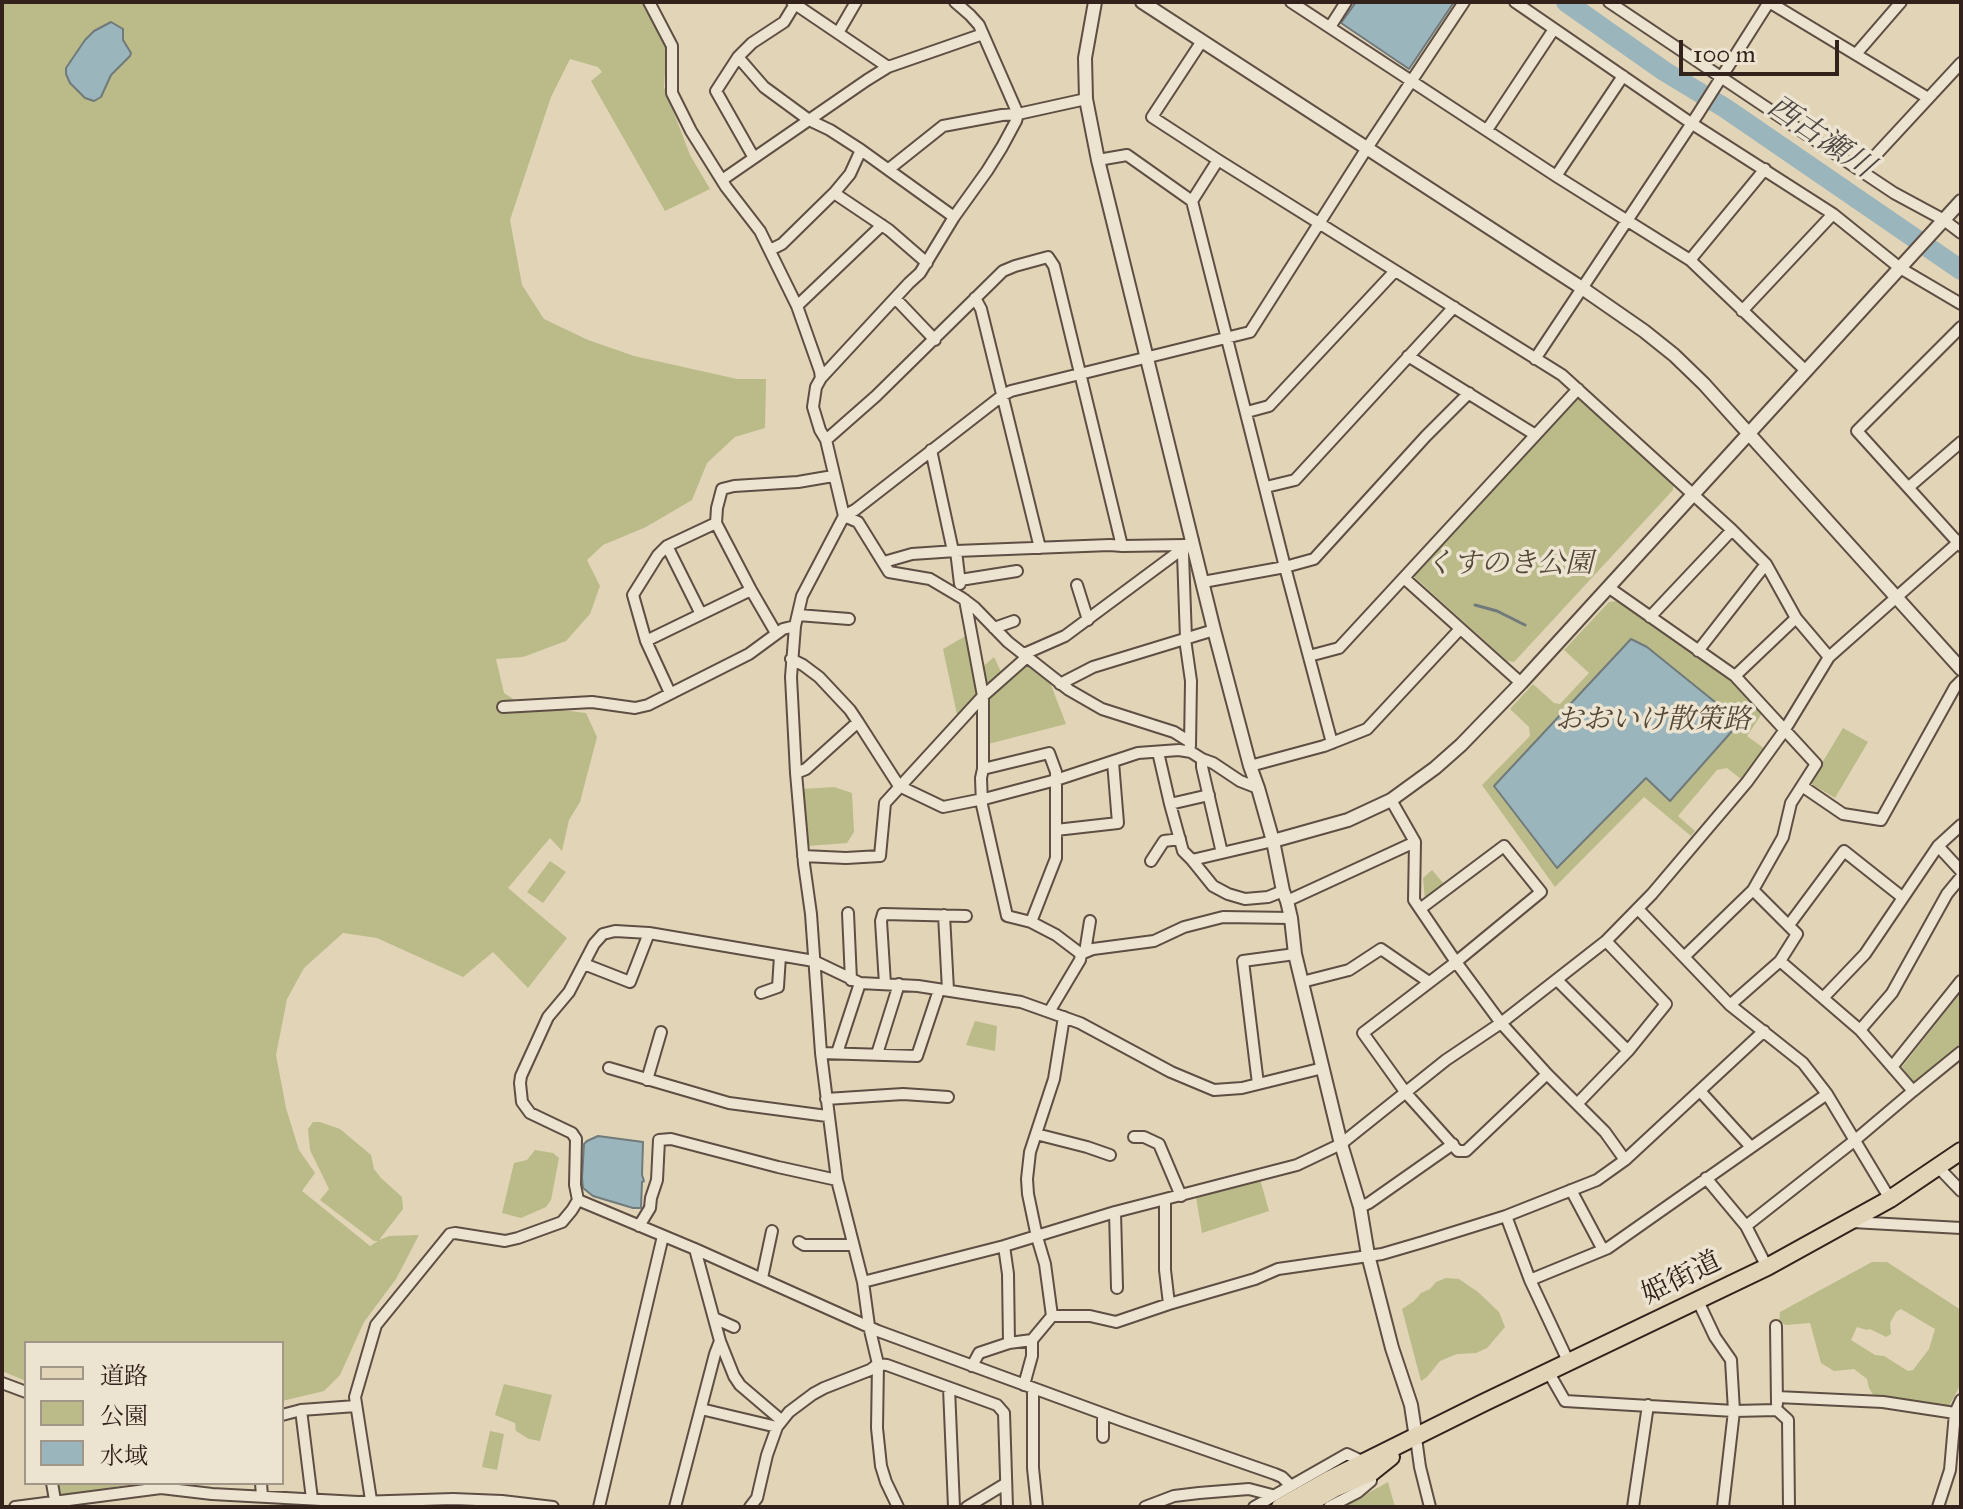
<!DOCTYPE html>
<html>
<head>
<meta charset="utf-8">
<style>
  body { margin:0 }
  #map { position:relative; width:1963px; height:1509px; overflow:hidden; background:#e1d4b7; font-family:"IM FELL Great Primer","Noto Serif JP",serif }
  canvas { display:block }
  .frame { position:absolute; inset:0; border:4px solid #33221c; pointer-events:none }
  .legend { position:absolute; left:24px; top:1341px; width:260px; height:144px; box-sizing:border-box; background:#ece3d0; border:2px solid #a29688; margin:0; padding:10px 14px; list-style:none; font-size:24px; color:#33221c }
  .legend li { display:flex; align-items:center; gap:16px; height:40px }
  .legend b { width:40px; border:2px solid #a29688 }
  .scale { position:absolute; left:1679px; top:40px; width:160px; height:36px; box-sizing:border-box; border:4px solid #33221c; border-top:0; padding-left:10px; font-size:24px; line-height:28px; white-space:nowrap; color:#33221c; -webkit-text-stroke:6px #ece3d0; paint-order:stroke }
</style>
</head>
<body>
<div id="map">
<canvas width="1963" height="1509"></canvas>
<div class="frame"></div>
<ul class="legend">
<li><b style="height:10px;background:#e1d4b7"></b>道路</li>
<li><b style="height:22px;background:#babb89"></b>公園</li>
<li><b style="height:22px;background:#9ab5bb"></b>水域</li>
</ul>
<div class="scale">100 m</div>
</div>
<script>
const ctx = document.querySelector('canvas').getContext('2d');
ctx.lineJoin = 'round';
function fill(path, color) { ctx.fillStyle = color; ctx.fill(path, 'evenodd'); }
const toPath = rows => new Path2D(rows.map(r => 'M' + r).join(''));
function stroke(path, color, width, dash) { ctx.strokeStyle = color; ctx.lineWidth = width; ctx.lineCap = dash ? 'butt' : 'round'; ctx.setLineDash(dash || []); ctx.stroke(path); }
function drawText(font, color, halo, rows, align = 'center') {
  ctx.font = font + ' "IM FELL Great Primer","Noto Serif JP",serif'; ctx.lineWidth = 7; ctx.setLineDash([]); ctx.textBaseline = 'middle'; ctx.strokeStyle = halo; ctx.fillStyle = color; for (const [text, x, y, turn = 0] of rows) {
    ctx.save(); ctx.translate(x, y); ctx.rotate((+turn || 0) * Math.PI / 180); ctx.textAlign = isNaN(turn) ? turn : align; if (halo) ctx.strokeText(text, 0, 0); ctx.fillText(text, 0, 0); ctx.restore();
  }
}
fill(toPath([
  [2,2,641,2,667,44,664,87,690,155,710,189,665,211,591,81,602,72,598,67,570,59,551,97,510,220,522,285,544,319,588,340,634,356,737,379,766,379,765,428,735,437,707,463,692,500,646,527,603,545,587,560,600,586,590,614,566,641,523,657,496,659,504,693,522,705,586,713,597,737,580,802,569,820,562,851,550,838,508,888,567,938,528,988,493,952,463,977,377,938,343,933,304,968,287,999,276,1055,286,1108,299,1150,315,1173,302,1191,370,1246,378,1241,374,1241,320,1200,329,1189,310,1150,308,1129,313,1122,320,1122,340,1129,371,1155,374,1169,381,1178,402,1197,403,1209,379,1240,389,1236,419,1235,396,1279,364,1322,340,1375,324,1391,282,1401,282,1343,26,1343,26,1381,2,1371],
  [1579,395,1673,483,1673,490,1514,662,1507,661,1411,574],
  [1617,601,1730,680,1761,715,1747,736,1765,749,1741,779,1727,768,1717,770,1678,816,1695,831,1691,836,1644,797,1555,887,1482,785,1530,736,1529,727,1510,709,1533,684,1554,703,1560,704,1589,673,1564,650,1609,602],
  [969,634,980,697,958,719,943,649],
  [994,657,1003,676,984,693,979,670],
  [1026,663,1049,680,1066,724,984,745,985,699],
  [1843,728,1868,742,1835,798,1810,783],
  [834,787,852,793,854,832,847,843,807,846,803,789],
  [550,861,566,872,543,903,527,892],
  [1432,870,1445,885,1425,900,1423,878],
  [1961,992,1961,1043,1914,1083,1902,1067],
  [975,1021,997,1026,995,1051,966,1045],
  [535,1150,553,1153,559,1158,551,1200,546,1207,521,1218,502,1213,514,1163,527,1160],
  [1260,1179,1269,1211,1202,1233,1196,1197],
  [1872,1262,1887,1262,1961,1310,1961,1384,1949,1406,1943,1407,1875,1398,1869,1388,1867,1379,1854,1369,1834,1371,1821,1363,1810,1323,1786,1325,1779,1322,1780,1312],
  [1901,1309,1935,1329,1929,1349,1913,1370,1908,1371,1884,1356,1875,1355,1851,1340,1857,1327,1867,1330,1870,1329,1886,1337,1891,1334,1890,1323,1896,1312],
  [1446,1278,1459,1279,1478,1292,1499,1312,1505,1327,1487,1348,1476,1353,1457,1354,1440,1361,1427,1377,1421,1381,1402,1309,1414,1301,1421,1293,1430,1289,1436,1282],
  [504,1384,552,1395,540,1441,529,1439,516,1431,515,1423,495,1415],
  [490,1431,504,1434,497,1470,482,1467],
  [1388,1482,1395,1507,1343,1507],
  [57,1483,137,1483,62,1496,58,1492]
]), '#babb89');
const water = toPath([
  [1356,2,1454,2,1409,69,1341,23,1356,2],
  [111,22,123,29,123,40,131,53,130,56,111,75,101,97,94,101,85,98,70,83,66,74,66,68,85,40,94,31,111,22],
  [1631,639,1647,647,1720,706,1733,730,1670,801,1646,778,1557,868,1494,786,1631,639],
  [598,1136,643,1142,642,1175,644,1181,642,1182,641,1208,633,1208,593,1196,583,1188,582,1178,584,1144,587,1141,598,1136]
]);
fill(water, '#9ab5bb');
stroke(water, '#717a7b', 2);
stroke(toPath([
  [1475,605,1497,611,1525,625]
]), '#717a7b', 3);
stroke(toPath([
  [1566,2,1664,71,1725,108,1961,270]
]), '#9ab5bb', 20);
const minor = toPath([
  [649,2,672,46,672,93,691,131,726,187,760,231,797,306,820,371,821,378,816,387,813,407,820,430,826,440,844,516],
  [792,2,888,67],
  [1291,2,1556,176,1690,260,1805,370],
  [1515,2,1691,123,1833,214,1900,268,1961,304],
  [1609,2,1861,171,1894,193,1944,220,1961,233],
  [1769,2,1928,98],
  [1330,27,1346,2],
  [838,33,856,2],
  [1202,41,1152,117,1218,160,1562,375,1732,530,1766,564,1796,618,1829,657],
  [1856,54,1901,2],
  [738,57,764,87,809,120,830,130,861,150,954,217],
  [1487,130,1554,29],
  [754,158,716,91,738,57,752,43,784,22,795,4],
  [1098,160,1127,155,1192,201,1285,567,1314,559,1426,436,1469,393],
  [889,169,943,126,1002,115,1018,114,979,25,970,15,955,2],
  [1861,171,1961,63],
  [1556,176,1623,76],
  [722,180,867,80,888,67,983,34],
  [834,193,889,230,927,263],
  [1192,201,1218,160],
  [770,250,782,244,835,192,850,174,861,150],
  [1690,260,1765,169],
  [895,298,935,340],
  [975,298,981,309,1040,548],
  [797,306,882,225],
  [1742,311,1833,214],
  [1961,327,1857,431,1961,546],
  [1408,356,1534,434],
  [1535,359,1698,114,1769,2],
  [821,378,909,283,920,273,954,217,987,171,1002,147,1016,121,1018,114,1086,99],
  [1247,412,1269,406,1395,271],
  [826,440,876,396,1003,271,1015,266,1048,257,1054,266,1122,546,1110,545,956,551,912,554,884,562],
  [931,450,953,551],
  [1266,487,1295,480,1454,307],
  [1909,487,1961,442],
  [844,516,858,522,889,572,930,579,962,598,974,607,1008,642,1069,690,1102,709,1174,732,1190,742],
  [716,523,751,590,776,633],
  [667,546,701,614],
  [1122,546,1185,545,1183,554,1186,639],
  [956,551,960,584],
  [1404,578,1521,683],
  [960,580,1017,571],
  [1203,582,1285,567,1332,743],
  [1077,585,1088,620],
  [1608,587,1735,676,1816,764,1791,803,1783,837,1753,890,1685,956],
  [965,600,983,696,983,769],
  [798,615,849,619],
  [1650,617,1732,530],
  [994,628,1014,621],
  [1185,639,1191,681,1190,746],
  [646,641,751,590],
  [1698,651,1766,564],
  [1024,654,1065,636,1193,541],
  [1309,656,1339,648,1578,389],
  [791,659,803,665,819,677,850,710,858,722],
  [1735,676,1796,618],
  [1060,684,1093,667,1214,630],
  [670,693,646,641,633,595,658,555,667,546,716,523,717,508,722,489,734,486,798,482,833,476],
  [503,707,592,702,635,708,648,705,749,654,783,629,795,626],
  [1158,752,1170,804,1183,851,1192,860],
  [1202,759,1202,767,1222,853],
  [1250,766,1324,746,1367,729,1460,629],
  [796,773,806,769,858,722,899,786,943,807,988,798,1056,780,1138,753,1179,750,1191,752,1202,759,1213,763,1240,781,1258,788],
  [1802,786,1843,814,1881,820,1955,687,1961,681],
  [1391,800,1415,842,1414,900,1456,962,1501,1023,1547,1074,1605,1132,1625,1160],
  [1170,804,1209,795],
  [1056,830,1118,823,1113,762],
  [1273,841,1192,860,1213,886,1228,894,1245,899,1268,897,1283,891],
  [1938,846,1961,871],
  [803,856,846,858,880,856,885,803,983,696,1027,657],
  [1151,861,1164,841,1180,839],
  [1287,901,1415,842],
  [1420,909,1504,846,1541,892,1456,962,1363,1033,1406,1093,1458,1151,1466,1151,1547,1074],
  [1638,909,1730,1005,1803,1063,1827,1094,1890,1199],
  [848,913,851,980],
  [944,915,948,990],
  [1031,922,1056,858,1056,772,1049,753,983,769,981,778,982,805,1007,916,1031,922,1056,935,1081,954,1080,960,1049,1012],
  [1789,925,1844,851,1902,897],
  [1085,952,1090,921],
  [1081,954,1093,949,1154,941,1184,927,1223,917,1291,918],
  [584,964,630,982,649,933],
  [1557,980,1628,1051],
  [1302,982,1349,970,1381,949,1429,982],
  [885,984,881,921,883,914,966,916],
  [761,993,778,987,780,956],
  [1823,998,1865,954,1938,846,1961,825],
  [1730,1005,1780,961,1797,934,1753,890],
  [1860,1030,1892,993,1947,894,1961,877],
  [821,1053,917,1056,939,990],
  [837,1053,860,983],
  [877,1054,899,984],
  [1892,1067,1961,981],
  [609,1068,729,1103,827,1116],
  [647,1080,661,1032],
  [1258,1084,1243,961,1295,954],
  [1700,1091,1750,1146],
  [1913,1091,1961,1052],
  [826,1099,903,1094,948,1097],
  [1577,1104,1628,1051,1666,1004,1606,941],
  [1036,1134,1087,1147,1110,1155],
  [1134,1137,1144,1137,1159,1144,1181,1196],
  [1938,1167,1961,1191],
  [1706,1178,1746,1226,1767,1267],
  [1571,1190,1603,1250],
  [578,1200,695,1249,878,1331,1123,1421,1275,1474,1282,1477,1290,1485],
  [1165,1201,1165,1270,1169,1304],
  [1360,1207,1369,1203,1453,1144],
  [1115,1212,1117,1288],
  [1506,1216,1530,1280,1569,1363],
  [1852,1222,1961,1228],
  [639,1226,650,1208,651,1198,657,1180,659,1140,671,1139,778,1167,837,1180],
  [1746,1226,1854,1141,1913,1091,1860,1030,1780,961],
  [799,1242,804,1245,852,1245],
  [1004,1246,1008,1274,1009,1343],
  [762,1278,772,1231],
  [1530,1280,1608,1248,1827,1094],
  [863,1282,1004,1246,1115,1212,1297,1165,1341,1144,1446,1060,1501,1023,1606,941,1652,894,1747,782,1784,731,1829,657,1961,540],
  [1698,1301,1715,1337,1731,1360,1734,1411,1723,1507],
  [1052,1316,1090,1316,1116,1322,1169,1304,1255,1279,1278,1269,1382,1254,1423,1242,1506,1216,1597,1180,1625,1160,1764,1031],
  [714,1318,734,1327],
  [1776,1326,1777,1404],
  [720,1341,734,1376,740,1385,781,1420],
  [972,1366,979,1353,1009,1343,1032,1340,1052,1316,1045,1264,1037,1237,1028,1194,1027,1179,1030,1152,1054,1079,1064,1017],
  [1549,1373,1565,1401,1734,1411,1777,1410,1788,1420,1789,1507],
  [2,1383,26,1392],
  [1024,1385,1032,1356,1032,1340],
  [949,1388,954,1507],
  [1033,1388,1033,1468,1037,1507],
  [1777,1397,1883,1402,1955,1413,1961,1413],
  [701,1409,777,1427,767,1455,757,1498,750,1507],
  [301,1410,312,1499],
  [282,1415,301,1410,356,1406],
  [777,1427,789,1412,813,1394,824,1388,870,1370,878,1364,887,1365,997,1405,1004,1413,1007,1507],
  [1103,1437,1103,1414],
  [1416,1438,1420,1467,1430,1507],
  [52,1483,55,1500],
  [261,1483,262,1496],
  [371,1500,355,1397,376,1325,450,1234,455,1233,505,1241,518,1238,562,1222,572,1210,578,1200,575,1185,576,1139,572,1133,530,1113,522,1102,520,1083,521,1076,548,1017,569,992,594,944,603,934,615,931,649,933,814,961,860,983,918,986,1021,1002,1080,1023,1171,1072,1214,1090,1242,1088,1323,1068],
  [15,1507,161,1488,212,1494,358,1502,453,1499,502,1501,553,1507],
  [599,1507,663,1236],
  [675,1507,715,1354,720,1341,695,1249],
  [898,1507,886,1482,881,1466,877,1428,878,1364,869,1326,863,1282,837,1180,821,1053,811,914,804,864,796,773,791,677,795,626,802,596,844,516,855,510,1003,395,1011,391,1250,332,1367,148,1464,2],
  [967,1507,1005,1484],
  [1145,1507,1174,1496,1199,1493,1249,1489,1272,1495],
  [1254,1507,1347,1454,1364,1462],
  [1329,1507,1358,1492,1371,1481,1371,1473],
  [1633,1507,1648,1405],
  [1938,1507,1950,1470,1955,1413,1961,1400]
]);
const tertiary = toPath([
  [1095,2,1085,58,1086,99,1098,160,1214,630,1250,766,1258,788,1273,841,1283,891,1287,901,1291,918,1295,954,1341,1144,1360,1207,1368,1255,1392,1348,1411,1405,1416,1438],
  [1142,2,1582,288,1644,331,1674,355,1704,384,1961,669],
  [1273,841,1348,820,1391,800,1435,768,1461,745,1521,683,1961,201]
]);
const primary = toPath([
  [1280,1507,1328,1480,1483,1403,1767,1267,1890,1199,1961,1151],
  [1303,1507,1334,1489,1371,1473,1391,1457]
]);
stroke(minor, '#5e4e43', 14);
stroke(tertiary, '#5e4e43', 16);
stroke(primary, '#33221c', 20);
stroke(minor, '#ece3d0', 10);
stroke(tertiary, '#ece3d0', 12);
stroke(primary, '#e1d4b7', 16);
drawText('italic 28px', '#554837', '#ece3d0', [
  ["くすのき公園",1509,565],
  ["おおいけ散策路",1653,721]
]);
drawText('28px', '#33221c', '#ece3d0', [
  ["姫街道",1682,1279,-26]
]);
drawText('italic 30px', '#4d4744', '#ece3d0', [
  ["西古瀬川",1820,138,34]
]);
</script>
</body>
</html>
